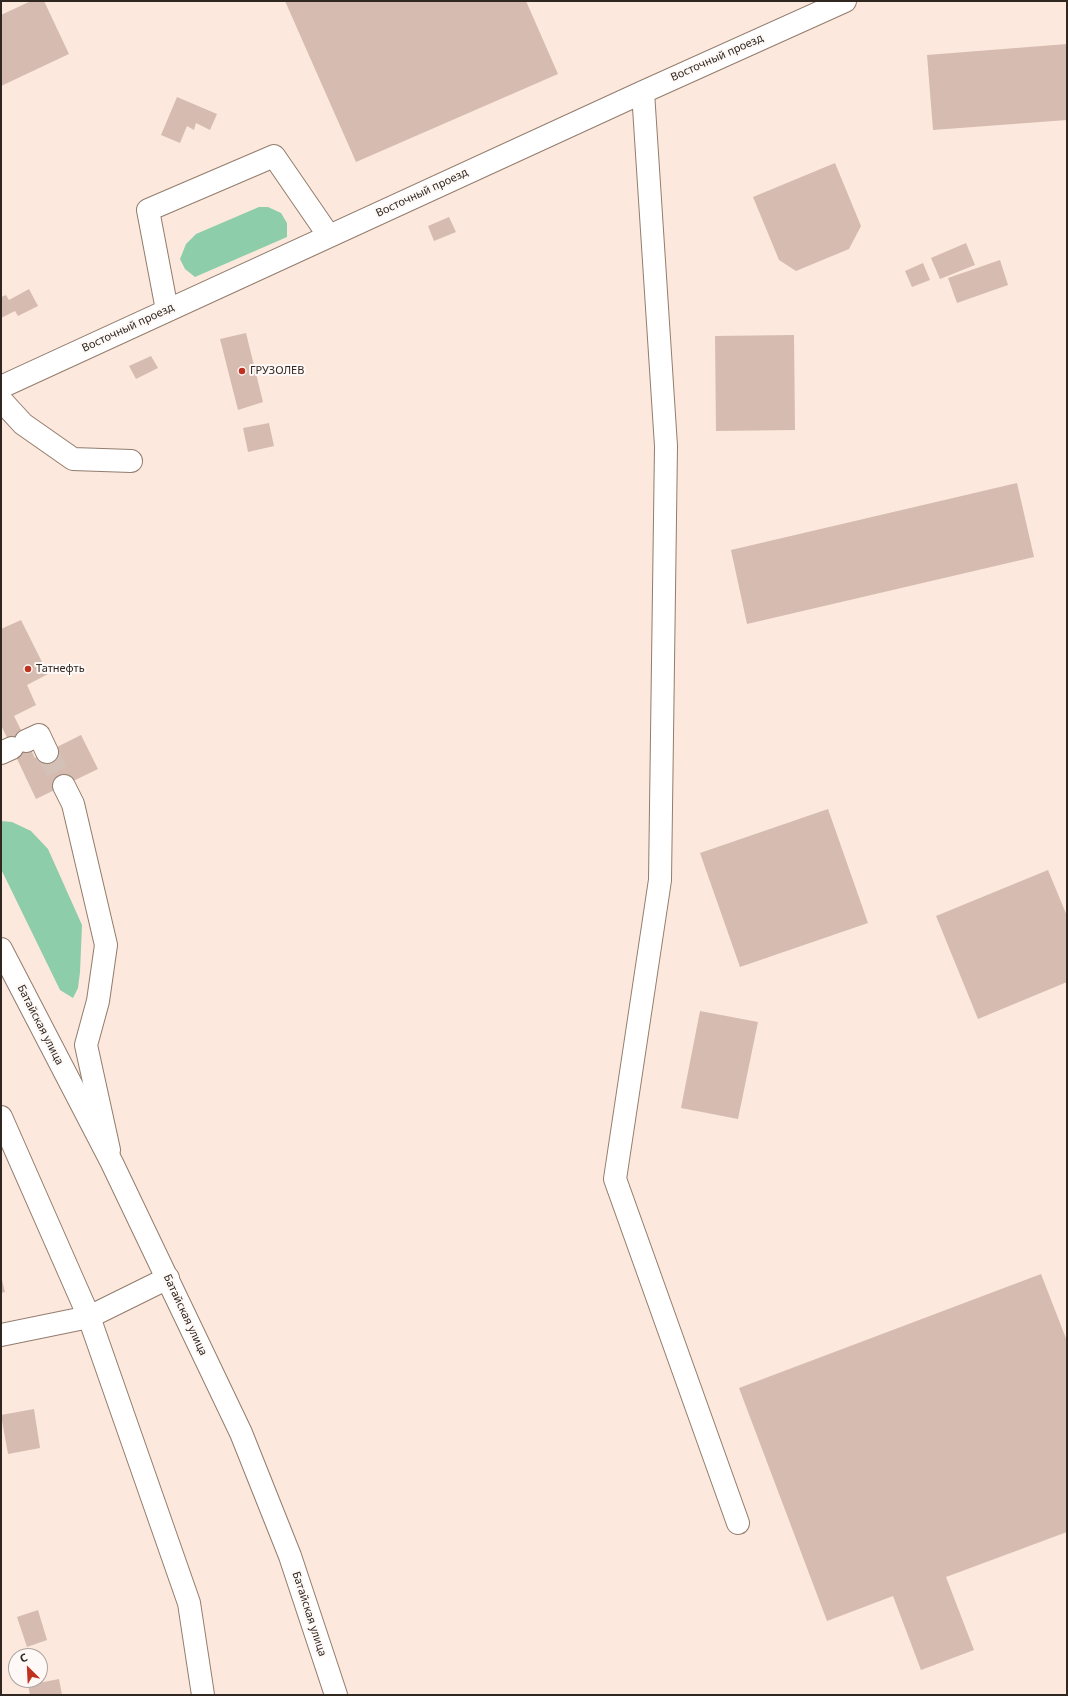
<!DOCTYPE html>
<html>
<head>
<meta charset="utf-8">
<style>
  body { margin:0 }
  #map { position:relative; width:1068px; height:1696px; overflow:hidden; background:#fce8dc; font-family:"Noto Sans",sans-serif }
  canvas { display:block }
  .frame { position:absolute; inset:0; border:2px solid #302721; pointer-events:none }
  .north { position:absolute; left:8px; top:1648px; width:40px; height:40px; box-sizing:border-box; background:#fef9f6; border:1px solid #aca5a1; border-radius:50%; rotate:336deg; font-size:11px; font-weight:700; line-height:16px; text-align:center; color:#302721 }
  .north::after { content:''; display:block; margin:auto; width:14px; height:18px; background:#be321f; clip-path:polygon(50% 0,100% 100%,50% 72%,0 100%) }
</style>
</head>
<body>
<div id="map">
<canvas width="1068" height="1696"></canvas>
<div class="frame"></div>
<div class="north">С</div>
</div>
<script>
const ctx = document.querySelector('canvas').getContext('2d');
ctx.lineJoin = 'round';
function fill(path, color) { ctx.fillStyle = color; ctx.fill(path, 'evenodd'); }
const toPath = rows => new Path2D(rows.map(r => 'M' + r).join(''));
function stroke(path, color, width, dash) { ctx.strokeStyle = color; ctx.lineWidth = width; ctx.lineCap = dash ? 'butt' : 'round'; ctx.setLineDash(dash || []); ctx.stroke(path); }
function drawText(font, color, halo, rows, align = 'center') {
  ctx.font = font + ' "Noto Sans",sans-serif'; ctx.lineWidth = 4; ctx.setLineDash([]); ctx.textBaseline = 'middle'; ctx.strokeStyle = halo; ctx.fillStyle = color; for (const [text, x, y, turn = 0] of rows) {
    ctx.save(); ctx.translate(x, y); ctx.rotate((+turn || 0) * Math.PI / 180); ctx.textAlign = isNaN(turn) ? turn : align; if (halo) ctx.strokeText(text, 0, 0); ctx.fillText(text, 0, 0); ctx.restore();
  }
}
fill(toPath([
  [259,207,268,207,281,213,287,223,287,237,195,277,185,269,180,259,186,244,196,234],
  [1,821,12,822,31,831,48,849,82,925,80,972,78,988,73,998,60,990,1,869]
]), '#8dcdaa');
fill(toPath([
  [31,1,44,1,69,54,1,86,1,15],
  [285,1,526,1,558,74,356,162],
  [1067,44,1067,120,933,130,927,55],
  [177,97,217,114,210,130,196,123,194,130,187,126,180,143,161,135],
  [835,163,861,226,849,249,796,271,779,260,753,197],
  [449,217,456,232,434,241,428,226],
  [966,243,975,265,940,279,931,258],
  [1000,260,1008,285,957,303,948,278],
  [923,263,930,280,912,287,905,271],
  [29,289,38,306,18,316,15,311,1,318,1,297,6,295,9,300],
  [246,333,263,402,238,410,220,339],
  [794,335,795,430,716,431,715,336],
  [151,356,158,368,136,379,129,366],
  [269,423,274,446,248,452,243,428],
  [1017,483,1034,557,747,624,731,550],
  [21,620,48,674,27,685,36,705,14,716,35,758,81,735,98,769,36,799,1,725,1,629],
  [828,809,868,923,740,967,700,853],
  [1048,870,1067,916,1067,982,978,1019,936,916],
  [700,1011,758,1022,738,1119,681,1108],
  [1041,1274,1067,1341,1067,1532,946,1577,974,1650,921,1670,893,1596,827,1621,739,1388],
  [1,1276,5,1292,1,1293],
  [34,1409,40,1448,8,1454,1,1415],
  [38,1610,47,1640,27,1647,17,1617],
  [59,1679,62,1695,30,1695,28,1685]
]), '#d6bbb1');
stroke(toPath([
  [47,752,64,786]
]), '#d3c1b7', 22, [22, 11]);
const minor = toPath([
  [643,92,666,446,660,880,615,1179,738,1523],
  [167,310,148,210,274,156,329,236],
  [1,387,643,92,845,1],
  [1,400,23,424,73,459,131,461],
  [26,741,39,735,47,752],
  [1,753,12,748],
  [64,786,73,804,106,945,98,1001,86,1045,109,1150],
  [1,1117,89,1317,189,1603,203,1695],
  [1,1335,89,1317,168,1278]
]);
const highway = toPath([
  [1,949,112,1163,241,1433,290,1556,336,1695]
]);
stroke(minor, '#927c6d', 24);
stroke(highway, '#927c6d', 24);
stroke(minor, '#fff', 22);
stroke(highway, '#fff', 22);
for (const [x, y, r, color] of [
  [242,371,4,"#be321f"],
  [28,669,4,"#be321f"]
]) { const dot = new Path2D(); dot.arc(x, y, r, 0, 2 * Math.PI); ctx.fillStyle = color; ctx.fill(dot); stroke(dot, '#fef9f6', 1.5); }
drawText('11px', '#302721', '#fef9f6', [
  ["Восточный проезд",717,58,-24],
  ["Восточный проезд",422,193,-25],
  ["Восточный проезд",128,328,-25],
  ["Батайская улица",40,1025,63],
  ["Батайская улица",185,1315,65],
  ["Батайская улица",309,1614,72]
]);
drawText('11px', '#302721', '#fef9f6', [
  ["ГРУЗОЛЕВ",250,371],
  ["Татнефть",36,669]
], 'left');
</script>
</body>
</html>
